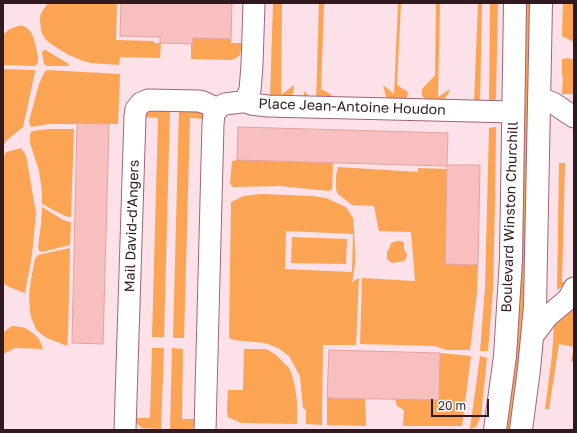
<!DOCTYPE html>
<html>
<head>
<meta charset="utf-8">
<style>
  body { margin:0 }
  #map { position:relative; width:577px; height:433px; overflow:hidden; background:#fde1e8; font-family:"Golos Text",sans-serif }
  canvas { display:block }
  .frame { position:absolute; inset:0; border:4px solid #311920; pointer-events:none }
  .scale { position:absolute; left:431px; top:399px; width:58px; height:18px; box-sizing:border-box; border:2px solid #311920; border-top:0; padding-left:5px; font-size:12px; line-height:14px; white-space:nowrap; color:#311920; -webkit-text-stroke:3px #fff; paint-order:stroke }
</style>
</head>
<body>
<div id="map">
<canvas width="577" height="433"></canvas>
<div class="frame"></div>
<div class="scale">20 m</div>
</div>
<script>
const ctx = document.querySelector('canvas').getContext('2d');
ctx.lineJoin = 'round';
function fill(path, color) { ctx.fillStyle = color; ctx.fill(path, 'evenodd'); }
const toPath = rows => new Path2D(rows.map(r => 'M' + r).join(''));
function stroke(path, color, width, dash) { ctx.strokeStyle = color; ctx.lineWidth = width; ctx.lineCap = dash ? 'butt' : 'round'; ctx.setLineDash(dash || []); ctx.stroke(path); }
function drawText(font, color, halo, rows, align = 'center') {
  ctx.font = font + ' "Golos Text",sans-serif'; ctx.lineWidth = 3; ctx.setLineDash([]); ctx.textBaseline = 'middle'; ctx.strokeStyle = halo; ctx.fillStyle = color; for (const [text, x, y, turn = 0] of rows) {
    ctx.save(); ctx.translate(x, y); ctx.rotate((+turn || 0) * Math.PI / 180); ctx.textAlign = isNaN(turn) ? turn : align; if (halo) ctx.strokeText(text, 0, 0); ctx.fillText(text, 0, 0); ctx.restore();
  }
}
fill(toPath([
  [48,3,117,3,116,40,154,41,154,43,161,43,160,58,120,57,119,65,91,63,83,61,67,54,51,44,46,40,41,31,40,20,40,16,43,10],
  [273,3,282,3,281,95,294,85,293,93,291,98,270,98],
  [319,3,324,3,321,89,332,95,326,104,321,106,315,106,306,103,304,98,304,91,316,103],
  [398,3,401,3,397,85,408,92,407,97,404,100,388,99,386,97,383,85,394,94],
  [436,3,440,3,438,97,450,89,448,94,442,102,427,100,423,97,422,95,422,89,435,75],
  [478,3,482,3,480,103,474,103],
  [490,3,498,3,496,97,495,101,489,102],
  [524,3,531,3,524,314,511,430,505,430,514,366,521,283],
  [563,3,574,3,574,42,562,36],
  [18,26,22,26,26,27,30,31,32,34,35,43,38,57,38,62,36,65,34,66,3,65,3,35,8,30],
  [193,38,231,39,231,43,242,43,240,55,236,58,231,60,191,59,191,44,193,44],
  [44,50,46,50,49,52,67,63,69,64,68,66,48,66,44,64,42,53,42,52],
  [568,58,574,60,574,81,573,81,573,92,574,92,574,94,562,94,563,76,562,76,562,59],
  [3,69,30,70,35,70,35,72,23,127,6,141,3,146],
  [47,70,120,74,118,124,77,123,74,124,49,124,31,127,30,125,29,121,39,84,44,73],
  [170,108,164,337,152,337,158,118,143,117,147,109],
  [179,108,195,108,204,114,205,119,190,118,184,338,173,338],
  [496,127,495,203,493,289,488,351,480,351,485,288,489,128],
  [49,129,74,129,71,217,65,216,42,204,42,191,39,171,30,143,30,135,31,132,33,131],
  [21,148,26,155,36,213,32,255,25,293,9,287,3,283,3,158,6,152],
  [237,160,333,163,332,189,329,191,280,186,233,187,230,184,232,161],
  [559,163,565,163,562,282,568,282,568,283,557,290],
  [338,167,418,172,418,168,447,169,445,264,478,265,477,292,470,350,447,350,434,346,360,344,362,278,415,281,411,232,379,231,374,206,352,205,338,194,336,189,336,175],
  [261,194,312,196,326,198,346,207,353,218,354,230,355,249,355,264,352,282,359,278,356,345,323,345,322,425,306,424,306,410,303,408,300,376,289,356,278,348,265,343,233,340,229,338,231,202,244,196],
  [286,231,353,234,352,272,285,269],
  [42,207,63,220,71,222,70,245,42,252,39,251,38,247,41,224],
  [292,237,347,239,346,264,291,263],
  [397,241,402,241,404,243,404,249,407,254,406,259,404,261,392,263,387,259,387,251,389,249,391,243],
  [70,248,68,333,67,346,47,338,40,333,36,329,31,317,30,310,29,296,31,279,35,259,38,255],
  [574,307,574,362,571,361,574,347,559,344,549,409,545,409,552,355,554,326],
  [12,326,14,326,25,328,34,334,39,339,43,349,15,348,3,354,3,336,5,331],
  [152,348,164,348,161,429,142,428,137,424,135,418,150,418],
  [172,348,183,349,182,419,197,419,194,427,191,429,187,430,170,430],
  [244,349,266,349,275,354,289,368,292,375,295,387,297,402,297,424,241,423,228,417,227,411,228,390,243,390],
  [440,353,471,356,462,426,403,426,404,410,397,406,395,399,438,400],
  [480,356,487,358,481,415,476,427,470,429],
  [327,398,365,399,366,426,327,425]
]), '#faa454');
const building = toPath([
  [121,3,232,3,231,39,193,38,193,44,160,43,160,37,120,36,121,3],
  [77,123,109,124,103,344,72,343,77,123],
  [238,127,448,133,447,165,480,165,478,265,445,264,447,166,237,160,238,127],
  [329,350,440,353,439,400,327,398,329,350]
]);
fill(building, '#f7bfbd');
stroke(building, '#e5a19f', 1);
const minor = toPath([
  [539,98,553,103,574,117],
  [243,101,251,104,268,106,513,112],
  [532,337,548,316,567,300,570,296,574,288],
  [125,430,135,116,136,109,141,103,148,100,199,101,203,102,218,109],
  [205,430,213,124,214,114,219,107,225,104,241,102,246,99,250,90,252,65,254,3]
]);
const major = toPath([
  [495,430,505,356,511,259,515,3],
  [521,430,529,369,535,306,541,3]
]);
stroke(minor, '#a16476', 23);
stroke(major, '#a16476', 24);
stroke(minor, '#fff', 21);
stroke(major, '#fff', 22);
drawText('14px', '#311920', '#fff', [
  ["Place Jean-Antoine Houdon",352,107,2],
  ["Boulevard Winston Churchill",510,217,-88],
  ["Mail David-d'Angers",132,226,-88]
]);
</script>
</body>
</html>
